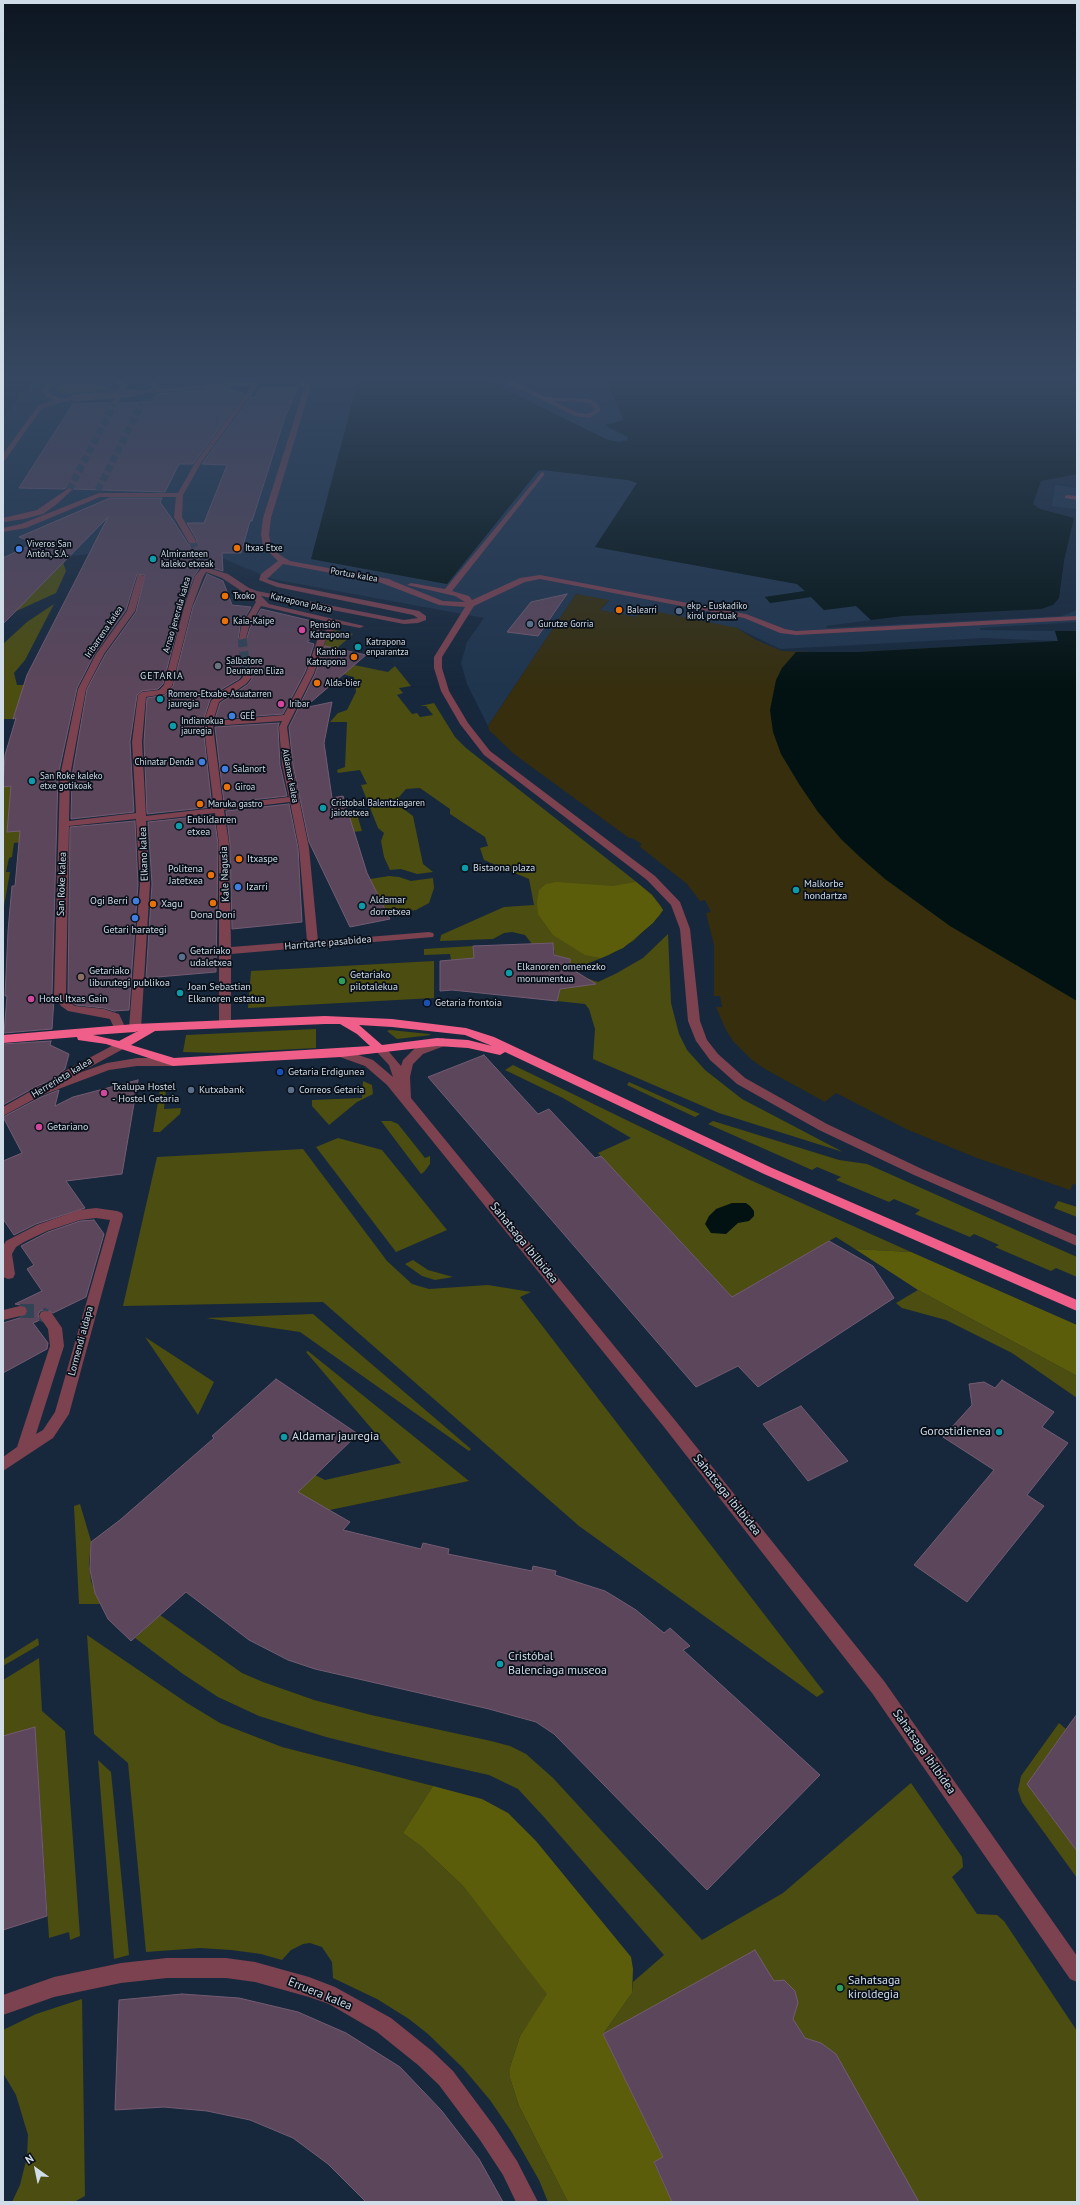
<!DOCTYPE html>
<html>
<head>
<meta charset="utf-8">
<style>
  body { margin:0 }
  #map { position:relative; width:1080px; height:2205px; overflow:hidden; background:#17283c; font-family:"PT Sans",sans-serif }
  canvas { display:block }
  .frame { position:absolute; inset:0; border:4px solid #d1dce9; pointer-events:none }
  .north { position:absolute; left:16px; top:2149px; width:40px; height:40px; -webkit-text-stroke:3px #091019; paint-order:stroke; rotate:327deg; font-size:11px; font-weight:700; line-height:16px; text-align:center; color:#d1dce9 }
  .north::after { content:''; display:block; margin:auto; width:14px; height:18px; background:#d1dce9; clip-path:polygon(50% 0,100% 100%,50% 72%,0 100%) }
</style>
</head>
<body>
<div id="map">
<canvas width="1080" height="2205"></canvas>
<div class="frame"></div>
<div class="north">N</div>
</div>
<script>
const ctx = document.querySelector('canvas').getContext('2d');
ctx.lineJoin = 'round';
function fill(path, color) { ctx.fillStyle = color; ctx.fill(path, 'evenodd'); }
const toPath = rows => new Path2D(rows.map(r => 'M' + r).join(''));
function stroke(path, color, width, dash) { ctx.strokeStyle = color; ctx.lineWidth = width; ctx.lineCap = dash ? 'butt' : 'round'; ctx.setLineDash(dash || []); ctx.stroke(path); }
function drawText(font, color, halo, rows, align = 'center') {
  ctx.font = font + ' "PT Sans",sans-serif'; ctx.lineWidth = 3.5; ctx.setLineDash([]); ctx.textBaseline = 'middle'; ctx.strokeStyle = halo; ctx.fillStyle = color; for (const [text, x, y, turn = 0] of rows) {
    ctx.save(); ctx.translate(x, y); ctx.rotate((+turn || 0) * Math.PI / 180); ctx.textAlign = isNaN(turn) ? turn : align; if (halo) ctx.strokeText(text, 0, 0); ctx.fillText(text, 0, 0); ctx.restore();
  }
}
fill(toPath([
  [35,381,358,381,312,559,447,584,538,471,543,470,628,480,637,483,595,547,797,584,805,591,765,597,771,603,811,597,824,610,856,606,871,620,826,626,827,628,1062,616,1075,611,1077,600,1077,622,980,628,981,630,1055,631,1058,641,984,638,780,649,737,628,636,617,600,610,609,601,576,594,488,726,467,684,461,663,467,642,484,618,272,579,222,558,197,540,186,542,176,531,181,529,172,518,130,533,95,553,72,556,38,569,12,613,3,624,3,417,23,392],
  [488,381,607,381,624,421,606,426,626,436,628,439,619,442,608,440],
  [1055,485,1077,488,1077,509,1052,506]
]), '#1f344d');
fill(toPath([
  [74,382,102,385,106,386,107,390,68,394,59,392,55,389,59,385],
  [72,556,63,562,66,571,56,593,12,613,38,569],
  [54,604,25,660,14,673,17,685,26,685,48,698,19,701,13,719,3,719,3,644,27,622],
  [335,630,353,634,325,659,388,672,395,666,411,686,399,688,403,693,397,695,412,714,417,713,420,717,433,715,426,706,420,706,434,703,455,737,466,748,634,880,652,895,660,905,663,910,659,916,633,941,609,955,571,970,578,972,583,977,598,982,617,973,643,958,668,934,671,1003,679,1034,687,1050,705,1070,742,1099,843,1152,719,1113,593,1059,595,1029,589,1009,585,1004,557,1001,560,987,581,975,570,970,570,959,555,955,553,943,532,944,525,935,512,932,504,933,493,939,440,941,441,935,504,907,534,905,529,879,484,860,480,848,488,846,485,837,450,814,450,809,420,788,406,789,399,797,401,807,413,816,423,864,433,872,417,874,401,869,390,870,384,857,381,841,384,833,378,828,361,785,367,784,360,770,338,773,337,770,345,767,347,722,330,722,338,713,347,710,356,692,354,677,316,667,327,637],
  [11,786,7,832,22,830,22,842,14,843,12,857,9,858,6,872,10,872,3,912,3,787],
  [356,811,362,831,343,833,340,813],
  [389,876,399,877,411,881,433,878,434,888,429,903,416,910,388,914,375,889,368,891,364,880],
  [473,946,474,958,451,960,450,954,424,955,424,949],
  [434,961,434,998,248,1008,251,971],
  [316,1029,316,1048,218,1053,183,1052,186,1035],
  [390,1030,429,1034,431,1035,397,1039,387,1031],
  [513,1065,748,1179,911,1252,855,1249,836,1237,732,1297,598,1153,631,1138,563,1098,505,1070],
  [363,1081,372,1085,373,1094,357,1102,329,1125,312,1106,312,1100,362,1098],
  [629,1082,700,1114,695,1117,627,1085],
  [166,1089,164,1109,181,1108,180,1114,160,1132,153,1132,160,1090],
  [381,1121,391,1121,398,1124,425,1158,430,1156,430,1164,424,1172,421,1174],
  [713,1121,839,1160,867,1164,1077,1257,1077,1277,1056,1268,1051,1271,995,1247,999,1245,974,1234,970,1237,915,1214,920,1210,894,1199,889,1202,836,1180,841,1177,817,1167,812,1170,708,1124],
  [338,1138,382,1150,447,1230,396,1252,316,1147],
  [303,1149,387,1261,412,1284,429,1289,488,1285,531,1292,520,1297,824,1692,817,1697,579,1526,323,1302,123,1306,157,1157],
  [1058,1201,1077,1207,1077,1217,1054,1208],
  [413,1260,428,1270,453,1277,435,1280,422,1276,405,1264],
  [918,1290,1077,1376,1077,1398,1012,1353,946,1320,902,1308,896,1303],
  [313,1314,471,1449,469,1451,300,1332,206,1318],
  [145,1337,214,1382,198,1415],
  [308,1351,469,1481,320,1512,294,1496,315,1475,325,1480,401,1463,306,1352],
  [80,1504,91,1541,89,1564,91,1581,100,1604,79,1604,74,1506],
  [160,1615,242,1673,263,1682,314,1700,371,1715,491,1741,510,1746,526,1754,553,1778,702,1940,783,1893,911,1783,962,1857,963,1867,952,1877,977,1914,997,1915,1004,1921,1077,2031,1077,2202,672,2202,654,2162,663,2156,603,2034,632,1993,633,1982,664,1955,544,1817,518,1789,489,1775,386,1752,326,1737,259,1716,218,1697,183,1674,135,1638],
  [87,1635,187,1703,220,1723,282,1747,433,1786,403,1833,422,1847,463,1886,548,1994,520,2036,510,2067,510,2078,519,2106,568,2202,548,2202,539,2180,511,2131,490,2100,463,2068,428,2034,409,2019,377,1999,333,1978,332,1962,322,1947,310,1943,303,1944,291,1950,282,1960,261,1954,231,1950,200,1948,146,1952,128,1763,94,1734],
  [38,1638,39,1645,3,1666,3,1660],
  [39,1658,42,1711,65,1731,80,1936,70,1940,69,1932,49,1938,35,1728,3,1736,3,1680],
  [1059,1723,1066,1729,1027,1784,1077,1851,1077,1878,1022,1802,1018,1790,1021,1776],
  [98,1760,111,1772,129,1955,114,1959],
  [82,1999,85,2196,74,2202,12,2202,20,2185,27,2157,28,2135,16,2095,3,2073,3,2030,36,2014]
]), '#4c4d10');
fill(toPath([
  [556,882,613,886,636,882,652,895,663,910,653,923,623,948,601,958,585,955,553,935,538,914,537,902,539,890,546,884],
  [855,1249,911,1252,1077,1325,1077,1376,918,1290],
  [433,1786,482,1799,508,1813,536,1841,631,1957,633,1969,632,1993,603,2034,663,2157,654,2163,672,2202,568,2202,519,2106,510,2078,510,2067,520,2036,547,1994,463,1886,422,1847,403,1833]
]), '#5c5d0b');
fill(toPath([
  [576,594,609,600,600,610,636,617,644,609,737,628,756,640,782,651,843,653,953,647,1077,821,1077,1185,1073,1184,1070,1190,977,1158,906,1129,836,1093,825,1102,765,1069,752,1060,733,1041,726,1030,716,1007,722,1007,720,996,714,996,714,945,706,913,711,912,705,900,700,901,687,884,639,846,642,844,632,838,629,838,514,754,489,730,488,726]
]), '#362e0d');
fill(toPath([
  [358,381,488,381,608,440,619,442,627,441,628,437,605,425,624,420,607,381,1077,381,1077,474,1041,481,1033,504,1040,509,1074,518,1064,561,1059,598,1053,605,1041,609,903,616,871,620,856,606,824,610,811,597,770,603,765,597,805,591,797,584,595,547,637,483,628,480,543,470,538,471,447,584,311,559],
  [1055,631,1077,631,1077,1001,950,926,885,879,861,858,841,839,818,812,799,784,781,754,773,732,770,710,776,680,782,668,796,652,859,652,1058,641],
  [732,1203,746,1203,750,1206,754,1211,754,1216,749,1221,738,1223,726,1234,711,1233,705,1224,709,1216,716,1209]
]), '#021212');
const building = toPath([
  [261,387,298,387,285,417,252,521,250,521,241,553,222,553,223,571,209,567,206,559,198,559,199,569,194,576,183,606,163,684,158,689,142,691,137,695,130,742,134,812,71,819,72,776,87,689,105,655,136,612,145,575,137,574,126,610,95,653,77,688,58,776,52,995,54,998,52,1029,4,1033,7,996,5,996,8,931,12,886,15,886,20,831,7,832,11,786,3,787,5,755,16,718,13,719,27,675,108,517,3,624,3,558,35,543,19,537,110,498,162,498,160,502,175,523,188,544,196,544,197,540,187,523,204,523,227,465,202,464,251,397,255,398,261,387],
  [228,388,244,394,193,464,179,464,165,492,73,489,69,486,64,489,19,488,73,404,111,403,116,406,120,403,152,402,157,394,228,388],
  [207,574,223,581,232,605,251,607,240,626,238,641,247,638,250,628,261,609,329,625,307,642,314,644,305,672,283,714,215,719,220,703,247,685,252,679,251,670,246,666,241,669,241,676,239,679,217,692,210,700,204,718,204,736,212,807,147,814,144,742,147,698,165,695,173,686,193,607,207,574],
  [567,594,538,636,507,632,531,602,567,594],
  [325,646,366,655,304,708,332,702,324,743,332,798,343,796,367,873,390,919,350,927,309,842,293,765,289,727,315,674,325,646],
  [279,723,278,727,280,765,287,796,224,803,215,727,279,723],
  [289,804,298,848,302,922,232,929,230,844,226,811,289,804],
  [214,815,218,844,216,972,146,978,152,884,148,822,214,815],
  [135,821,138,884,129,1010,114,1011,104,1008,76,1005,70,1001,68,995,70,827,135,821],
  [553,943,554,955,570,959,570,968,596,984,560,989,557,1001,452,990,440,991,440,961,474,958,473,946,553,943],
  [51,1041,50,1045,69,1054,65,1069,58,1075,60,1078,39,1085,3,1105,3,1044,51,1041],
  [484,1055,538,1114,549,1109,595,1158,601,1156,732,1297,829,1241,873,1266,894,1298,758,1387,738,1366,696,1387,428,1077,484,1055],
  [138,1080,122,1174,66,1181,85,1208,36,1224,14,1235,3,1219,3,1161,22,1153,3,1117,41,1097,59,1090,55,1106,73,1097,138,1080],
  [94,1220,104,1234,86,1297,53,1313,46,1310,40,1311,38,1315,40,1320,33,1323,48,1343,47,1349,3,1373,3,1323,26,1316,28,1312,26,1306,15,1304,42,1291,27,1269,34,1265,21,1246,48,1232,80,1221,94,1220],
  [276,1379,358,1434,298,1492,350,1522,343,1530,421,1549,423,1543,449,1549,448,1554,532,1571,533,1566,556,1571,555,1575,605,1591,615,1597,636,1610,664,1633,670,1628,690,1646,683,1650,820,1775,707,1890,554,1734,536,1722,489,1709,315,1669,288,1660,249,1640,186,1592,131,1641,108,1619,95,1593,90,1570,91,1542,120,1520,214,1438,212,1436,276,1379],
  [1002,1380,1054,1412,1042,1427,1068,1443,1027,1495,1044,1506,967,1602,914,1565,994,1470,943,1437,972,1405,969,1384,984,1382,995,1388,1002,1380],
  [801,1406,848,1461,808,1481,763,1424,801,1406],
  [1077,1714,1077,1851,1027,1784,1077,1714],
  [35,1727,47,1916,3,1930,3,1736,35,1727],
  [755,1950,774,1981,784,1980,795,1991,798,2003,793,2019,805,2038,821,2043,836,2054,919,2202,672,2202,654,2162,663,2157,603,2034,755,1950],
  [182,1994,239,1998,298,2012,346,2033,400,2067,441,2110,479,2159,503,2202,366,2202,328,2164,293,2138,250,2120,207,2111,164,2107,115,2110,119,2000,182,1994]
]);
fill(building, '#5c465b');
stroke(building, '#735c72', 1);
stroke(toPath([
  [69,490,115,403],
  [98,490,142,403],
  [192,541,202,562]
]), '#334356', 7, [7, 3.5]);
stroke(toPath([
  [242,638,246,670]
]), '#334356', 9, [9, 4.5]);
stroke(toPath([
  [20,1311,34,1311,46,1316]
]), '#334356', 14, [14, 8]);
fill(toPath([
  [51,381,60,381,51,386,48,391,50,394,61,399,75,396,78,398,42,408,5,460,3,461,3,454,38,406,54,400,46,396,42,391,47,384,51,381],
  [114,381,123,381,126,387,118,403,115,405,112,403,120,387,114,381],
  [142,381,151,381,164,389,246,381,264,382,259,384,201,463,183,495,182,517,196,541,195,543,189,543,174,517,176,497,100,497,26,528,3,532,3,528,21,524,99,493,178,493,195,463,252,385,131,394,133,391,158,389,142,381],
  [298,381,305,381,310,389,271,518,269,534,271,546,280,555,290,561,389,579,393,581,443,601,465,602,455,596,407,585,411,583,445,589,542,472,544,473,544,475,452,591,469,596,472,600,520,578,540,575,746,614,785,629,796,631,1077,616,1077,620,796,635,780,633,744,618,540,579,525,582,474,606,442,657,442,668,449,691,468,723,490,751,655,876,680,902,690,929,700,1021,707,1040,718,1054,745,1078,827,1124,922,1169,1077,1236,1077,1246,914,1175,819,1130,737,1084,710,1060,696,1041,688,1021,680,929,671,905,647,880,484,755,460,724,441,691,434,668,434,657,465,607,439,605,379,582,283,564,267,579,279,583,419,611,426,616,426,620,418,623,404,624,261,596,269,604,364,626,360,628,340,624,326,639,314,673,287,727,292,765,309,848,318,941,429,932,433,933,434,935,433,937,231,954,231,1024,229,1027,221,1027,219,1024,219,844,215,813,146,821,150,884,141,1028,135,1032,131,1031,129,1028,140,884,136,819,69,826,66,995,69,1002,75,1006,104,1009,119,1014,126,1029,120,1033,116,1032,110,1019,68,1011,61,1006,54,995,60,776,78,689,96,654,127,611,138,574,145,576,135,611,104,654,86,689,70,776,69,821,136,813,132,742,138,695,142,692,159,690,164,685,184,607,195,576,201,569,199,560,205,560,208,568,228,574,249,588,257,591,404,620,418,618,413,615,277,587,259,580,261,574,278,561,263,546,261,534,263,518,304,389,298,381],
  [206,572,222,578,243,592,252,595,256,602,241,627,239,640,246,638,249,627,261,606,333,623,318,638,306,673,284,715,213,721,219,702,246,684,251,678,250,670,246,667,242,670,243,677,240,680,218,693,211,701,205,718,205,736,214,808,146,816,142,742,146,697,165,694,172,686,192,607,203,577,206,572],
  [282,721,279,727,282,765,289,797,223,805,213,726,282,721],
  [290,802,299,848,307,941,231,947,229,844,224,810,290,802],
  [504,381,513,381,545,397,588,399,596,402,601,411,589,418,575,416,504,381],
  [553,401,585,402,591,404,595,410,588,414,578,413,553,401],
  [69,488,72,490,71,491,57,504,43,514,24,519,3,522,3,518,37,510,69,488],
  [1067,495,1077,496,1077,500,1065,498,1065,496,1067,495],
  [443,1038,449,1042,447,1045,423,1054,413,1064,410,1077,411,1098,674,1419,884,1681,1077,1956,1077,1982,1070,1979,872,1693,664,1427,387,1085,365,1066,337,1056,335,1053,341,1049,373,1060,393,1077,389,1065,374,1049,376,1046,384,1046,401,1066,403,1060,415,1048,443,1038],
  [121,1041,125,1042,127,1045,125,1048,79,1073,107,1063,137,1058,173,1058,179,1062,173,1066,137,1066,109,1070,40,1096,3,1116,3,1107,40,1086,63,1079,59,1076,61,1073,121,1041],
  [96,1208,117,1211,122,1213,123,1216,69,1414,53,1438,3,1471,3,1457,17,1447,50,1346,48,1329,39,1316,41,1312,46,1311,51,1312,62,1328,64,1346,36,1434,43,1430,55,1412,110,1220,96,1218,80,1220,47,1231,24,1242,16,1247,12,1254,15,1274,13,1278,8,1279,3,1277,3,1246,6,1241,37,1225,79,1210,96,1208],
  [20,1306,25,1307,27,1311,25,1315,3,1320,3,1310,20,1306],
  [167,1958,226,1958,255,1962,309,1977,335,1987,391,2018,432,2051,453,2071,494,2126,517,2161,538,2202,516,2202,503,2175,480,2140,439,2085,418,2065,377,2032,329,2004,309,1997,255,1982,226,1978,167,1978,121,1983,54,1997,3,2015,3,1995,54,1977,121,1963,167,1958]
]), '#7c4250');
fill(toPath([
  [325,1016,392,1019,466,1028,494,1037,772,1168,1077,1300,1077,1311,764,1174,505,1052,500,1055,468,1048,437,1046,341,1057,173,1066,106,1044,78,1040,77,1037,3,1043,3,1035,135,1024,325,1016],
  [325,1024,340,1024,357,1034,370,1046,174,1058,131,1045,155,1031,325,1024],
  [359,1025,392,1027,465,1035,492,1046,468,1040,437,1038,382,1045,359,1025],
  [138,1031,119,1041,93,1035,135,1032,138,1031]
]), '#f05f89');
stroke(toPath([
  [75,398,133,393]
]), '#7c4250', 7);
const sky = ctx.createLinearGradient(0, 0, 0, 690);
sky.addColorStop(0, '#0d1621');
sky.addColorStop(0.55, '#364861');
sky.addColorStop(1, '#36486100');
ctx.fillStyle = sky;
ctx.fillRect(0, 0, 1080, 690);
for (const [x, y, r, color] of [
  [237,548,4,"#e8710a"],
  [19,549,4,"#3f7fe0"],
  [153,559,4,"#0f9aa8"],
  [225,596,4,"#e8710a"],
  [619,610,4,"#e8710a"],
  [679,611,4,"#5c6f8a"],
  [225,621,4,"#e8710a"],
  [530,624,4,"#5c6f8a"],
  [302,630,4,"#d1479c"],
  [358,647,4,"#0f9aa8"],
  [354,657,4,"#e8710a"],
  [218,666,4,"#6b7280"],
  [317,683,4,"#e8710a"],
  [160,699,4,"#0f9aa8"],
  [281,704,4,"#d1479c"],
  [232,716,4,"#3f7fe0"],
  [173,726,4,"#0f9aa8"],
  [202,762,4,"#3f7fe0"],
  [225,769,4,"#3f7fe0"],
  [32,781,4,"#0f9aa8"],
  [227,787,4,"#e8710a"],
  [200,804,4,"#e8710a"],
  [323,808,4,"#0f9aa8"],
  [179,826,4,"#0f9aa8"],
  [239,859,4,"#e8710a"],
  [465,868,4,"#0f9aa8"],
  [211,875,4,"#e8710a"],
  [238,887,4,"#3f7fe0"],
  [796,890,4,"#0f9aa8"],
  [136,901,4,"#3f7fe0"],
  [213,903,4,"#e8710a"],
  [153,904,4,"#e8710a"],
  [362,906,4,"#0f9aa8"],
  [135,918,4,"#3f7fe0"],
  [182,957,4,"#5c6f8a"],
  [509,973,4,"#0f9aa8"],
  [81,977,4,"#8d6e63"],
  [342,981,4,"#2e9e5b"],
  [180,993,4,"#0f9aa8"],
  [31,999,4,"#d1479c"],
  [427,1003,4,"#1a4fb4"],
  [280,1072,4,"#1a4fb4"],
  [191,1090,4,"#5c6f8a"],
  [291,1090,4,"#5c6f8a"],
  [104,1093,4,"#d1479c"],
  [39,1127,4,"#d1479c"],
  [999,1432,4,"#0f9aa8"],
  [284,1437,4,"#0f9aa8"],
  [500,1664,4,"#0f9aa8"],
  [840,1988,4,"#2e9e5b"]
]) { const dot = new Path2D(); dot.arc(x, y, r, 0, 2 * Math.PI); ctx.fillStyle = color; ctx.fill(dot); stroke(dot, '#091019', 1.5); }
drawText('9px', '#d1dce9', '#091019', [
  ["Viveros San",27,544],
  ["Antón, S.A.",27,554],
  ["Itxas Etxe",245,548],
  ["Almiranteen",161,554],
  ["kaleko etxeak",161,564],
  ["Txoko",233,596],
  ["ekp - Euskadiko",687,606],
  ["kirol portuak",687,616],
  ["Balearri",627,610],
  ["Kaia-Kaipe",233,621],
  ["Gurutze Gorria",538,624],
  ["Pensión",310,625],
  ["Katrapona",310,635],
  ["Katrapona",366,642],
  ["enparantza",366,652],
  ["Kantina",346,652,"right"],
  ["Katrapona",346,662,"right"],
  ["Salbatore",226,661],
  ["Deunaren Eliza",226,671],
  ["Alda-bier",325,683],
  ["Romero-Etxabe-Asuatarren",168,694],
  ["jauregia",168,704],
  ["Iribar",289,704],
  ["GEÊ",240,716],
  ["Indianokua",181,721],
  ["jauregia",181,731],
  ["Chinatar Denda",194,762,"right"],
  ["Salanort",233,769],
  ["San Roke kaleko",40,776],
  ["etxe gotikoak",40,786],
  ["Giroa",235,787],
  ["Cristobal Balentziagaren",331,803],
  ["jaiotetxea",331,813],
  ["Maruka gastro",208,804]
], 'left');
drawText('9px', '#d1dce9', '#091019', [
  ["Portua kalea",354,575,10],
  ["Katrapona plaza",301,603,13],
  ["Arnao jenerala kalea",177,615,-74],
  ["Iribarrena kalea",104,632,-56],
  ["Aldamar kalea",290,776,79]
]);
ctx.letterSpacing = '1px';
drawText('10px', '#d1dce9', '#091019', [
  ["GETARIA",162,676]
]);
ctx.letterSpacing = '0px';
drawText('10px', '#d1dce9', '#091019', [
  ["Enbildarren",187,820],
  ["etxea",187,832],
  ["Itxaspe",247,859],
  ["Bistaona plaza",473,868],
  ["Politena",203,869,"right"],
  ["Jatetxea",203,881,"right"],
  ["Malkorbe",804,884],
  ["hondartza",804,896],
  ["Izarri",246,887],
  ["Aldamar",370,900],
  ["dorretxea",370,912],
  ["Ogi Berri",128,901,"right"],
  ["Xagu",161,904],
  ["Dona Doni",213,915,"center"],
  ["Getari harategi",135,930,"center"],
  ["Getariako",190,951],
  ["udaletxea",190,963],
  ["Elkanoren omenezko",517,967],
  ["monumentua",517,979],
  ["Getariako",89,971],
  ["liburutegi publikoa",89,983],
  ["Getariako",350,975],
  ["pilotalekua",350,987],
  ["Joan Sebastian",188,987],
  ["Elkanoren estatua",188,999],
  ["Hotel Itxas Gain",39,999],
  ["Getaria frontoia",435,1003],
  ["Getaria Erdigunea",288,1072],
  ["Txalupa Hostel",112,1087],
  ["- Hostel Getaria",112,1099],
  ["Kutxabank",199,1090],
  ["Correos Getaria",299,1090],
  ["Getariano",47,1127]
], 'left');
drawText('10px', '#d1dce9', '#091019', [
  ["Elkano kalea",144,854,-92],
  ["Kale Nagusia",225,874,-92],
  ["San Roke kalea",62,884,-88],
  ["Harritarte pasabidea",328,943,-5],
  ["Herrerieta kalea",62,1078,-31],
  ["Lormendi aldapa",81,1341,-75]
]);
drawText('12px', '#d1dce9', '#091019', [
  ["Sahatsaga ibilbidea",524,1243,51],
  ["Sahatsaga ibilbidea",727,1495,51],
  ["Sahatsaga ibilbidea",924,1752,55],
  ["Erruera kalea",320,1994,22]
]);
drawText('12px', '#d1dce9', '#091019', [
  ["Gorostidienea",991,1432,"right"],
  ["Aldamar jauregia",292,1437],
  ["Cristóbal",508,1657],
  ["Balenciaga museoa",508,1671],
  ["Sahatsaga",848,1981],
  ["kiroldegia",848,1995]
], 'left');
</script>
</body>
</html>
